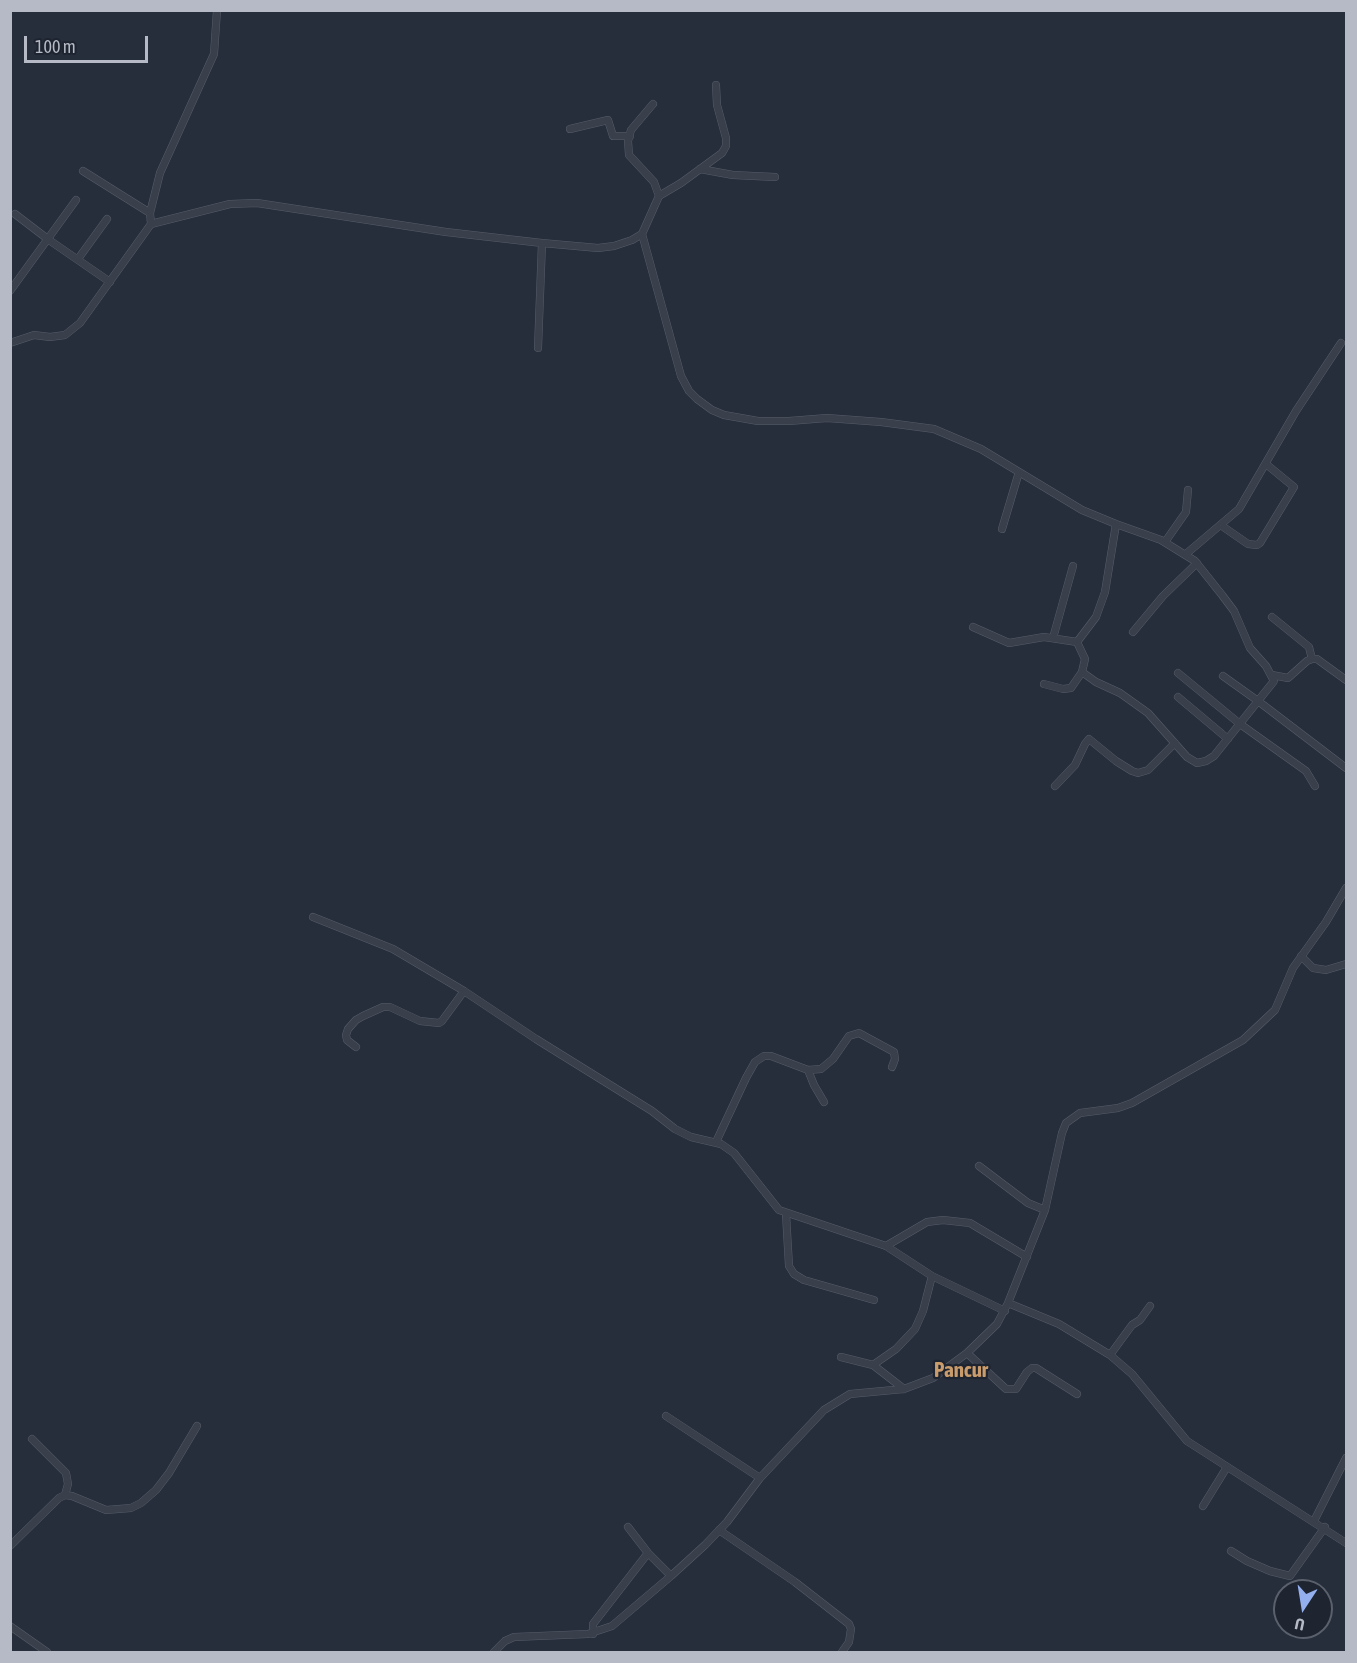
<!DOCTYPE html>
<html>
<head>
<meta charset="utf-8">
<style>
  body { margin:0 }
  #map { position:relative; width:1357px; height:1663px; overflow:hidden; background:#262d3b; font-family:"Asap Condensed",sans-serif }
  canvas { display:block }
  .frame { position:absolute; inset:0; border:12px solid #b5bac6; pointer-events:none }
  .north { position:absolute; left:1273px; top:1579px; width:60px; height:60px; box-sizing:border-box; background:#1e2430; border:2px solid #5a606c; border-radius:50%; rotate:192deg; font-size:16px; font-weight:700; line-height:24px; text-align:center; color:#b5bac6 }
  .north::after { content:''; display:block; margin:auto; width:21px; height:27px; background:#93afee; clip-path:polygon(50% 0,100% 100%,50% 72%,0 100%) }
  .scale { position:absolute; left:24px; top:36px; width:124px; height:27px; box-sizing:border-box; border:3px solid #b5bac6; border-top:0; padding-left:8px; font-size:18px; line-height:21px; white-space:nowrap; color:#b5bac6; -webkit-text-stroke:4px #1e2430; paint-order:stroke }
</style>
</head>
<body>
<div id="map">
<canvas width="1357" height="1663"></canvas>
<div class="frame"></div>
<div class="north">U</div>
<div class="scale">100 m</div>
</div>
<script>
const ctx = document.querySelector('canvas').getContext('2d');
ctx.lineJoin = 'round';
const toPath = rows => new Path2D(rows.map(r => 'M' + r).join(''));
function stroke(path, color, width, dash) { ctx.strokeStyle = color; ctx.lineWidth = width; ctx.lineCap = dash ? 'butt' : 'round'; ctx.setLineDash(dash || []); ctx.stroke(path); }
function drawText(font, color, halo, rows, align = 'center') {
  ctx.font = font + ' "Asap Condensed",sans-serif'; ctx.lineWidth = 4.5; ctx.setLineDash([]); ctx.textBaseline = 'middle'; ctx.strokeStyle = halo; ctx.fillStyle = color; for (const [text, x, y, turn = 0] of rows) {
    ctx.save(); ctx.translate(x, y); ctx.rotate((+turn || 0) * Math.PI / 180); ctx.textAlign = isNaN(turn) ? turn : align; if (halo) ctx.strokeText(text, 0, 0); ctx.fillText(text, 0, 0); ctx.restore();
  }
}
const minor = toPath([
  [570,129,608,120,613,136,630,136],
  [700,169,733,175,775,177],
  [83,171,150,213],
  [659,196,681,183,722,153,726,146,726,138,717,105,716,85],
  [15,214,49,240,110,282],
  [151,224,230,204,257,203,446,232,542,243,598,248,614,246,632,240,642,234,659,196,654,182,629,155,628,141,631,130,653,104],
  [642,234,681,376,689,391,697,399,712,410,724,415,758,421,789,421,827,418,881,422,934,429,981,449,1082,510,1116,524,1161,540,1195,561,1222,595,1234,611,1250,648,1266,666,1274,681,1258,701,1223,676],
  [78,259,107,219],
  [10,291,76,200],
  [10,343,34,335,50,337,65,335,80,323,151,224,150,213,160,173,214,54,217,10],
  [538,348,542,243],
  [1222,526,1248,544,1257,545,1260,543,1294,487,1266,464],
  [1002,529,1019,472],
  [1165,542,1186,512,1188,490],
  [1186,554,1239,509,1296,411,1341,343],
  [1272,617,1309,647,1312,659],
  [973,627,1009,643,1044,637,1077,642,1085,659,1082,672,1096,682,1120,693,1148,713,1187,757,1197,763,1206,761,1214,756,1258,701,1346,768],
  [1133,632,1163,596,1197,563],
  [1053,638,1073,566],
  [1077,642,1096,617,1105,592,1116,524],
  [1178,673,1240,724,1306,771,1315,786],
  [1272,675,1288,678,1307,661,1312,659,1317,659,1346,680],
  [1044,684,1063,689,1071,688,1082,672],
  [1178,697,1228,739],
  [1055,786,1075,765,1085,744,1089,739,1116,761,1132,771,1138,773,1148,770,1175,743],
  [313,917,393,949,464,991,536,1039,652,1111,675,1129,691,1137,721,1144,734,1153,779,1210,886,1246,932,1276,1005,1311],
  [1301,956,1313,968,1326,970,1346,964],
  [356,1047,347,1040,346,1035,348,1029,356,1020,363,1016,383,1007,390,1007,420,1021,439,1023,442,1021,464,991],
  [808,1070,814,1085,824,1102],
  [716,1142,746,1078,755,1062,764,1056,771,1056,808,1070,821,1069,833,1059,849,1036,859,1033,894,1052,895,1059,892,1067],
  [979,1166,1028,1203,1045,1210],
  [786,1214,789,1266,794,1274,804,1280,874,1300],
  [886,1246,927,1222,943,1220,970,1223,1027,1257],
  [1008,1303,1059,1324,1110,1355,1132,1374,1187,1441,1346,1543],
  [967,1353,1006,1389,1016,1389,1027,1372,1032,1368,1036,1368,1077,1394],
  [1110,1355,1132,1325,1140,1320,1150,1306],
  [841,1357,873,1365,904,1389],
  [873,1365,896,1349,915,1329,923,1311,932,1276],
  [666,1416,760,1478],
  [32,1439,66,1473,68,1484,65,1495],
  [1203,1506,1227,1467],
  [1314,1521,1346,1458],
  [628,1527,648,1553],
  [719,1530,795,1582,849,1624,851,1629,849,1642,842,1652],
  [10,1546,59,1498,65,1495,72,1496,106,1510,131,1508,141,1503,156,1490,169,1473,197,1426],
  [1231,1551,1247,1561,1270,1571,1290,1576,1325,1527],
  [10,1626,47,1652],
  [593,1634,593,1624,648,1553,671,1576],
  [494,1652,505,1641,514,1637,588,1634,612,1626,671,1576,705,1545,727,1522,760,1478,824,1410,850,1394,904,1389,933,1378,967,1353,997,1324,1008,1303,1045,1210,1062,1133,1066,1123,1080,1113,1118,1108,1132,1103,1243,1040,1275,1010,1293,968,1326,922,1346,888]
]);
stroke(minor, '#575d69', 8);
stroke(minor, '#393f4b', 7);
drawText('bold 21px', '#ca9c6c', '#1e2430', [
  ["Pancur",961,1370]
]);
</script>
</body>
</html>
